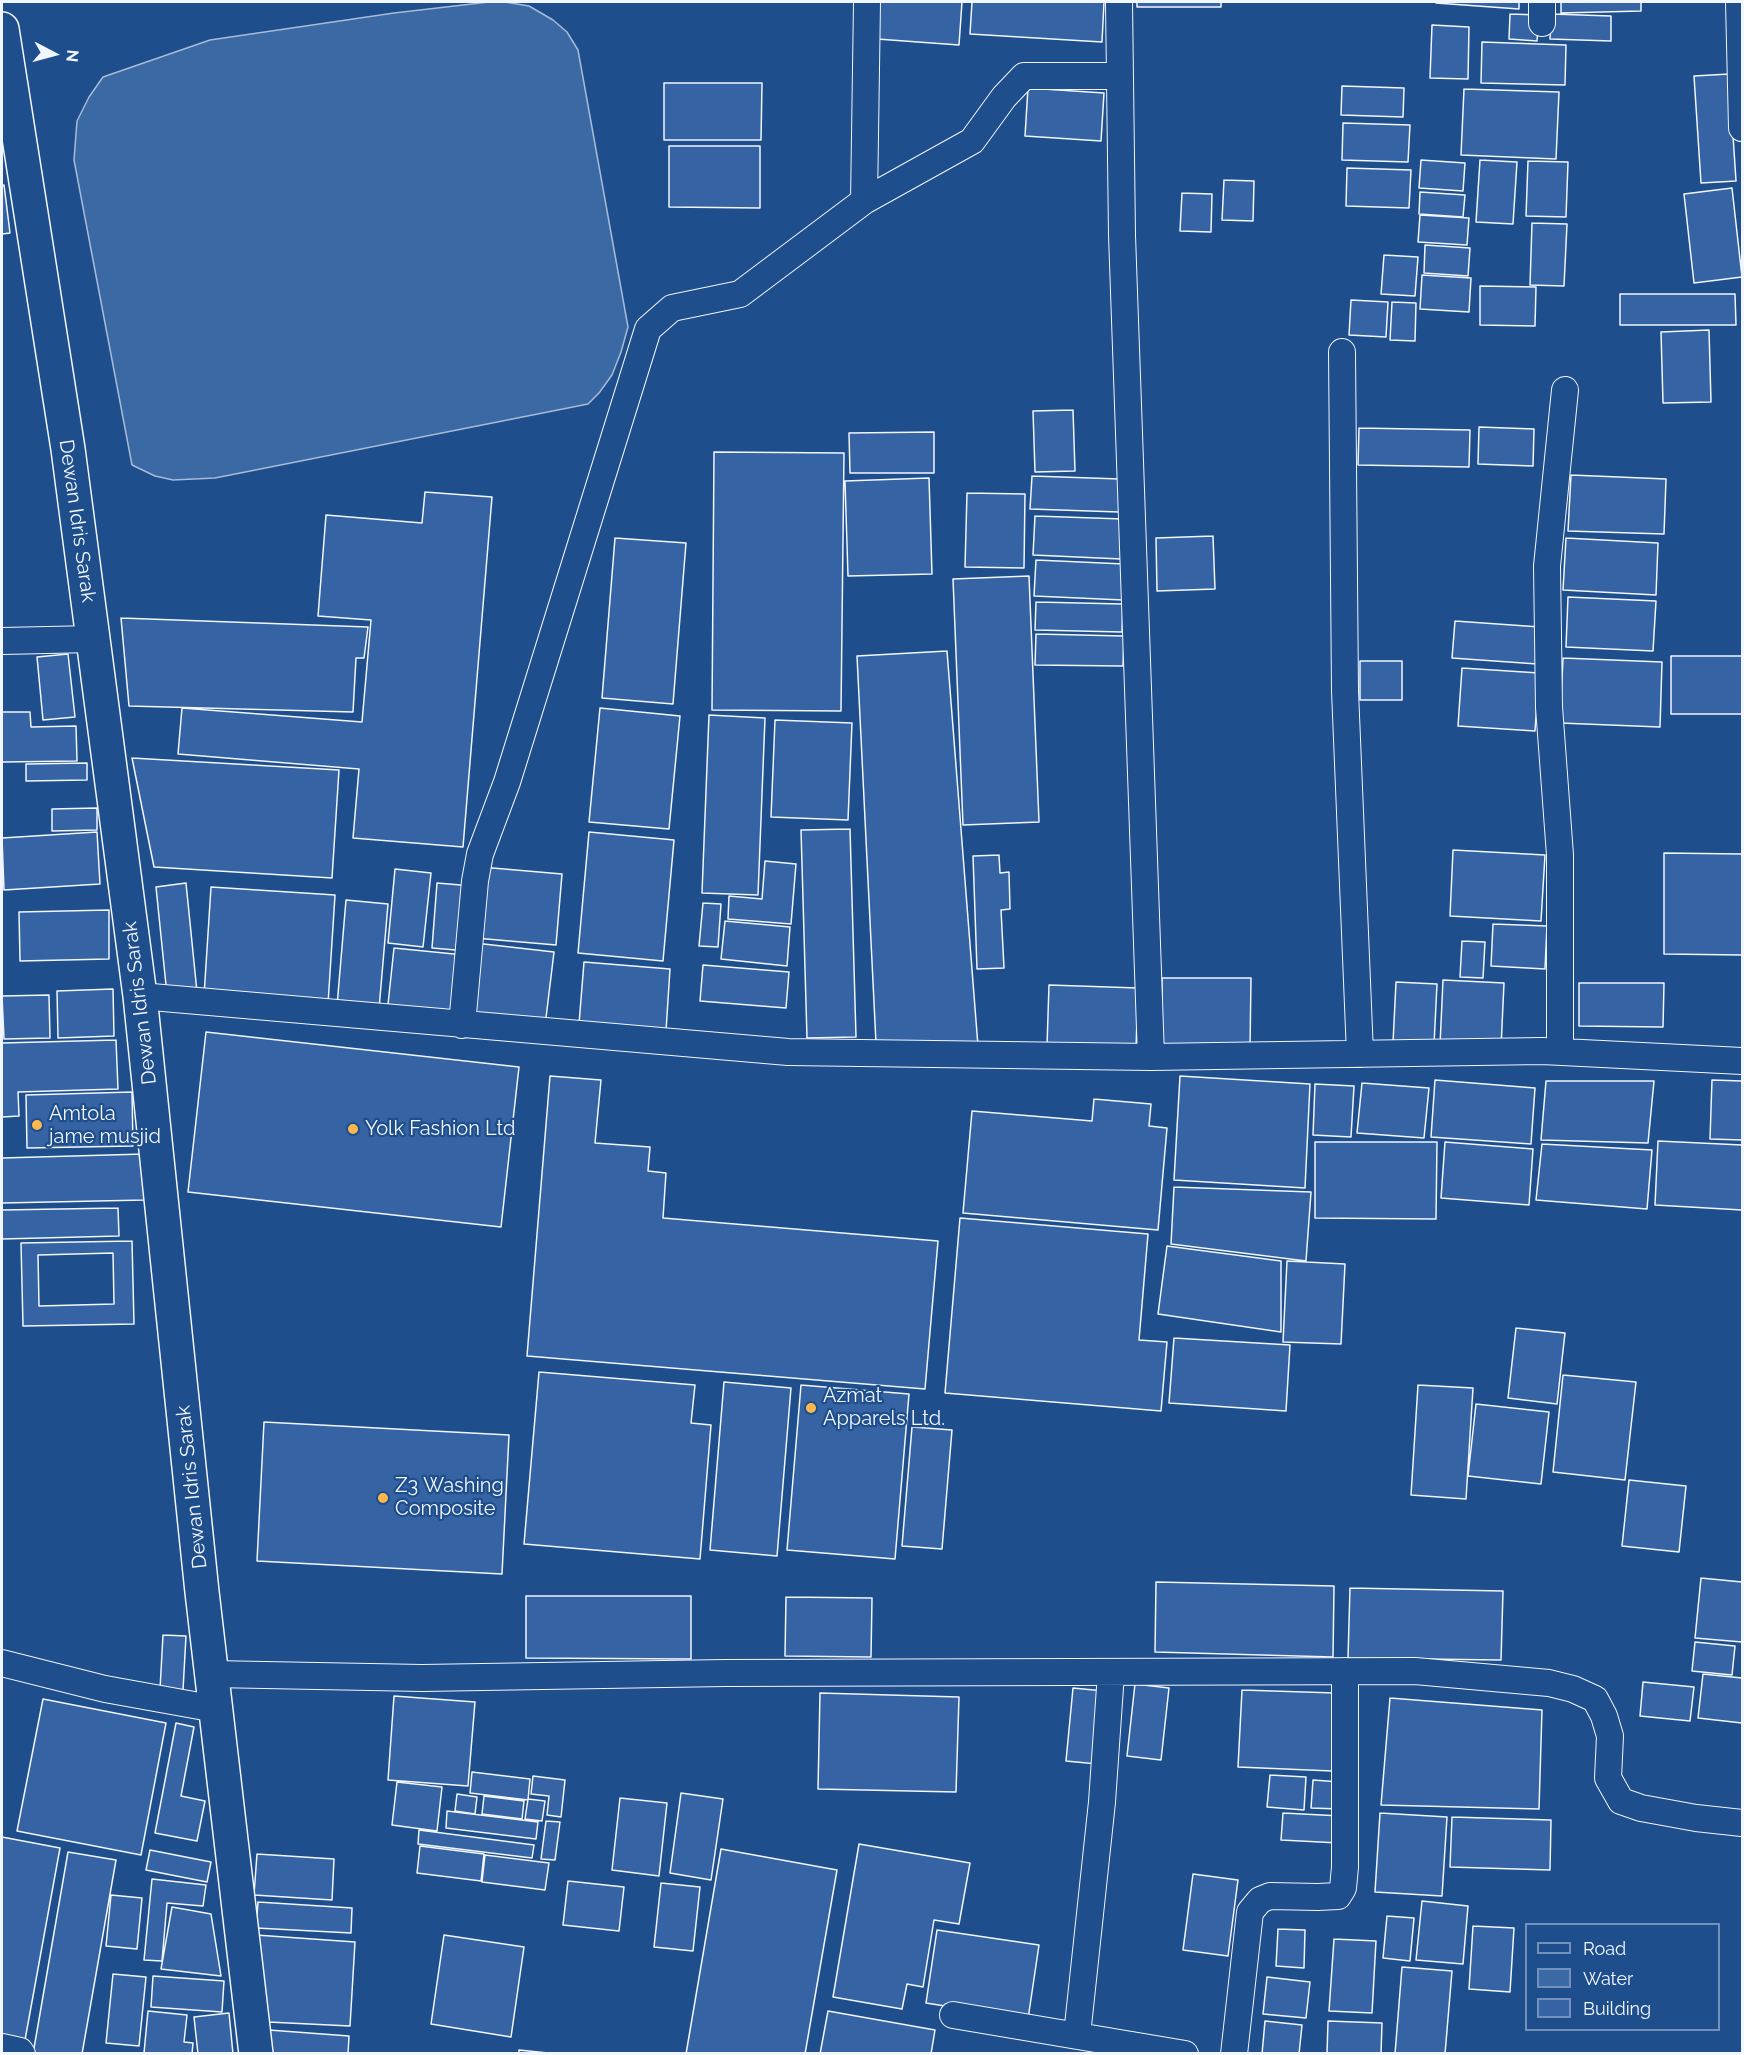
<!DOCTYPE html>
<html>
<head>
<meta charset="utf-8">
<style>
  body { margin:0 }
  #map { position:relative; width:1744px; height:2055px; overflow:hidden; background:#1f4e8c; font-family:Raleway,sans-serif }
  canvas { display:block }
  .frame { position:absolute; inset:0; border:3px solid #f2f6ff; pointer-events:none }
  .legend { position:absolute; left:1525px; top:1923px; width:195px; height:108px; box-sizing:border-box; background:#1f4e8c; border:2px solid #7391ba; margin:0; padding:8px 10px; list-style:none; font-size:18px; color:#f2f6ff }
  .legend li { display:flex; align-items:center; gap:12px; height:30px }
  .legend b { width:30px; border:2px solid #7391ba }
  .north { position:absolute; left:24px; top:24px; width:60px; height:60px; -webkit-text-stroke:4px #1f4e8c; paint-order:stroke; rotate:96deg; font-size:16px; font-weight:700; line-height:24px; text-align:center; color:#f2f6ff }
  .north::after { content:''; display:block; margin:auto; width:21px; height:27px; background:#f2f6ff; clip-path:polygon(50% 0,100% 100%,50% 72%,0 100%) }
</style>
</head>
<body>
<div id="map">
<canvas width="1744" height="2055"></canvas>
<div class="frame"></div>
<ul class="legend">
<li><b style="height:8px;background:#1f4e8c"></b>Road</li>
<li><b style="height:16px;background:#3b69a3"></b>Water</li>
<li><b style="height:16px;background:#3563a3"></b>Building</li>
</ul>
<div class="north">N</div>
</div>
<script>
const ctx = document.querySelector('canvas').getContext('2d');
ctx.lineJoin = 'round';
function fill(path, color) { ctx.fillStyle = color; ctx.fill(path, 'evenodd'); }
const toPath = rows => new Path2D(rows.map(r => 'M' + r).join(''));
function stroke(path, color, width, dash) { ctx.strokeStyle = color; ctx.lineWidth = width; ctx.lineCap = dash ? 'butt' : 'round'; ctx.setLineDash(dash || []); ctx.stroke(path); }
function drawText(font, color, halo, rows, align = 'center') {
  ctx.font = font + ' Raleway,sans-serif'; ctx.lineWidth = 4.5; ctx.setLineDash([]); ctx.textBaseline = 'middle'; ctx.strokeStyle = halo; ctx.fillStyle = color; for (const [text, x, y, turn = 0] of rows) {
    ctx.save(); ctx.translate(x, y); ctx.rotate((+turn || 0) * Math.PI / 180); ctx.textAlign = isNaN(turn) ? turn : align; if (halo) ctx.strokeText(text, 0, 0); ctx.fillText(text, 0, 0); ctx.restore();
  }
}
const water = toPath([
  [489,2,505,2,529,6,553,20,567,32,578,50,628,327,621,352,612,375,599,393,588,404,215,478,173,480,155,476,132,465,74,160,77,121,89,97,103,77,210,40,394,13,489,2]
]);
fill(water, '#3b69a3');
stroke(water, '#a8bbd7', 1.5);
const building = toPath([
  [879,2,962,2,959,45,877,39,879,2],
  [972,2,1104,2,1102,42,970,34,972,2],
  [1137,2,1221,2,1221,7,1137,7,1137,2],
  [1436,2,1519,2,1519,9,1436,3,1436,2],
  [1561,2,1641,2,1641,11,1561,13,1561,2],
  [1510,14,1539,15,1537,41,1509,39,1510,14],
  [1551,14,1611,16,1611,41,1550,39,1551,14],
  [1432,25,1469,27,1468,79,1430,78,1432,25],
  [1482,42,1566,45,1565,85,1481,83,1482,42],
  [1729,74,1736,181,1701,183,1694,76,1729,74],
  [664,83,762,83,761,140,664,140,664,83],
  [1342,86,1404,88,1403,117,1341,115,1342,86],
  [1028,88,1104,93,1101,141,1025,136,1028,88],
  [1464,89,1559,92,1556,159,1461,155,1464,89],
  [1343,123,1410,125,1408,162,1342,160,1343,123],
  [669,146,760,146,760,208,669,207,669,146],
  [1421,160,1465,163,1463,191,1419,188,1421,160],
  [1480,160,1517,162,1513,224,1476,222,1480,160],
  [1528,161,1568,162,1566,217,1526,216,1528,161],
  [1347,168,1411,170,1409,208,1346,206,1347,168],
  [1224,180,1254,181,1253,221,1222,220,1224,180],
  [4,185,10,233,2,234,2,186,4,185],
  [1732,188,1742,277,1694,283,1684,194,1732,188],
  [1420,192,1465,195,1463,217,1419,214,1420,192],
  [1182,193,1212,194,1211,232,1180,231,1182,193],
  [1420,215,1469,218,1467,245,1418,242,1420,215],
  [1532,223,1567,224,1564,286,1530,285,1532,223],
  [1425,245,1470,248,1468,276,1424,273,1425,245],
  [1384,255,1418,257,1415,296,1381,294,1384,255],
  [1422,275,1471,278,1469,312,1420,309,1422,275],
  [1480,286,1536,287,1535,326,1480,325,1480,286],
  [1620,294,1735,294,1736,325,1620,325,1620,294],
  [1351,300,1388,302,1386,337,1349,335,1351,300],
  [1392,302,1416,303,1415,341,1390,340,1392,302],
  [1709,330,1711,402,1663,403,1661,332,1709,330],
  [1073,410,1075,471,1035,472,1033,411,1073,410],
  [1479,427,1534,429,1533,466,1478,464,1479,427],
  [1359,428,1470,430,1469,467,1358,465,1359,428],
  [934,432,934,473,850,473,849,433,934,432],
  [714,452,844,453,841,711,712,710,714,452],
  [1571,475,1666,479,1664,534,1568,531,1571,475],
  [1032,476,1120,479,1119,512,1030,509,1032,476],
  [929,478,932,574,848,576,845,481,929,478],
  [425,492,492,497,463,847,353,838,359,769,178,754,182,708,362,722,371,620,318,616,326,515,422,523,425,492],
  [967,493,1025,494,1024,568,965,567,967,493],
  [1035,516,1123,519,1121,559,1033,555,1035,516],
  [1213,536,1215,589,1157,591,1156,538,1213,536],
  [615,538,686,543,673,704,602,698,615,538],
  [1566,538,1658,543,1656,595,1563,590,1566,538],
  [1036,560,1124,564,1123,600,1034,596,1036,560],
  [1029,576,1039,822,963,825,953,579,1029,576],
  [1568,597,1656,601,1653,651,1566,647,1568,597],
  [1036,602,1123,604,1122,632,1035,630,1036,602],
  [121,618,368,627,364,658,356,658,353,712,129,706,121,618],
  [1455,621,1540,627,1537,664,1452,658,1455,621],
  [1036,634,1124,636,1123,666,1035,665,1036,634],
  [947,651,978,1046,876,1043,857,656,947,651],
  [68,654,75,717,43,720,37,657,68,654],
  [1671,656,1742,656,1742,714,1671,714,1671,656],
  [1563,658,1662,662,1660,727,1560,723,1563,658],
  [1360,661,1402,661,1402,700,1360,700,1360,661],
  [1462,668,1539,673,1535,731,1458,726,1462,668],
  [600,708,680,716,669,829,589,822,600,708],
  [2,712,30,712,31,727,76,726,77,761,2,762,2,712],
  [709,715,765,718,758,895,702,893,709,715],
  [775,720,852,723,848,820,771,817,775,720],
  [132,758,339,770,332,878,154,867,132,758],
  [87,763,87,780,26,781,26,764,87,763],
  [97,808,97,830,52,831,52,809,97,808],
  [850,829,856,1037,807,1038,801,830,850,829],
  [97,832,100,884,4,890,2,838,97,832],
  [589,832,674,840,663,961,578,953,589,832],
  [1453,850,1545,855,1541,921,1450,916,1453,850],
  [1664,853,1742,854,1742,955,1664,954,1664,853],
  [999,855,1000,873,1009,872,1010,909,1001,910,1004,968,977,969,973,856,999,855],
  [765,861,796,864,791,924,728,919,729,896,762,899,765,861],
  [481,867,562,874,556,945,475,938,481,867],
  [395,869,431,873,423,947,388,943,395,869],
  [186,883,197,992,167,995,156,887,186,883],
  [437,883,473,886,467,951,432,948,437,883],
  [211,887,335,895,328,1004,204,996,211,887],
  [346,900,388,904,379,1009,337,1006,346,900],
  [703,903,721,904,718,947,699,946,703,903],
  [109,910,109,959,20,961,19,912,109,910],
  [725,921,790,927,787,966,721,959,725,921],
  [1493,924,1547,926,1545,969,1491,966,1493,924],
  [1462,941,1485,942,1483,978,1460,977,1462,941],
  [475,943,554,952,545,1026,466,1017,475,943],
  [394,948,464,955,457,1021,387,1014,394,948],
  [584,962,670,969,666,1031,579,1024,584,962],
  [703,965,789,972,786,1008,700,1001,703,965],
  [1162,978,1251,978,1250,1048,1162,1048,1162,978],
  [1443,980,1504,983,1501,1048,1440,1045,1443,980],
  [1396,982,1437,984,1434,1045,1393,1043,1396,982],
  [1579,983,1664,983,1663,1027,1579,1026,1579,983],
  [1049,985,1138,988,1136,1049,1047,1046,1049,985],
  [113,989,114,1036,58,1038,57,991,113,989],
  [49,995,50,1038,4,1039,2,996,49,995],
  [206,1032,519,1067,501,1227,188,1192,206,1032],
  [116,1040,118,1089,18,1092,19,1116,2,1117,2,1043,116,1040],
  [550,1076,601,1080,595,1143,650,1147,648,1171,666,1173,663,1218,938,1241,925,1389,527,1356,550,1076],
  [1180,1076,1310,1084,1305,1188,1174,1180,1180,1076],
  [1435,1080,1535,1088,1531,1144,1431,1137,1435,1080],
  [1712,1080,1742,1081,1742,1140,1710,1139,1712,1080],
  [1546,1081,1654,1081,1648,1143,1541,1140,1546,1081],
  [1362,1083,1429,1088,1424,1138,1357,1133,1362,1083],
  [1315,1084,1354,1086,1351,1137,1313,1135,1315,1084],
  [132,1092,133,1146,27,1148,26,1095,132,1092],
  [1094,1099,1151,1104,1149,1126,1167,1128,1158,1230,963,1213,972,1111,1092,1121,1094,1099],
  [1658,1141,1742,1145,1742,1210,1655,1205,1658,1141],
  [1315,1142,1437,1142,1436,1219,1315,1218,1315,1142],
  [1445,1142,1533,1149,1529,1205,1441,1198,1445,1142],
  [1542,1144,1652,1150,1647,1209,1536,1200,1542,1144],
  [144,1154,145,1200,2,1203,2,1158,144,1154],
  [1174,1187,1311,1192,1306,1261,1171,1244,1174,1187],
  [118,1208,119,1236,2,1239,2,1210,118,1208],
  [960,1218,1148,1234,1139,1340,1167,1342,1161,1411,945,1393,960,1218],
  [132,1241,134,1324,23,1326,21,1243,132,1241],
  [113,1253,114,1304,39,1306,38,1255,113,1253],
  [1167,1246,1281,1261,1281,1332,1158,1314,1167,1246],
  [1287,1261,1345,1264,1341,1344,1283,1342,1287,1261],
  [1516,1328,1565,1333,1557,1404,1508,1398,1516,1328],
  [1174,1338,1290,1345,1286,1411,1169,1403,1174,1338],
  [539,1372,695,1385,691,1423,711,1425,700,1559,524,1544,539,1372],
  [1563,1375,1636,1382,1625,1480,1553,1472,1563,1375],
  [724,1382,791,1388,777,1556,710,1550,724,1382],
  [801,1385,909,1394,895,1559,787,1550,801,1385],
  [1418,1385,1473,1388,1466,1499,1411,1495,1418,1385],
  [1476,1404,1549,1412,1541,1484,1468,1476,1476,1404],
  [264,1422,509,1435,502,1574,257,1561,264,1422],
  [912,1427,952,1430,942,1549,902,1546,912,1427],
  [1629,1480,1686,1486,1679,1552,1622,1546,1629,1480],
  [1701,1578,1742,1582,1742,1642,1695,1638,1701,1578],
  [1156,1582,1334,1586,1333,1657,1155,1652,1156,1582],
  [1350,1588,1503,1591,1501,1660,1348,1658,1350,1588],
  [526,1596,691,1596,691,1659,526,1658,526,1596],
  [786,1597,872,1598,871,1657,785,1656,786,1597],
  [163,1635,186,1636,183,1690,160,1689,163,1635],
  [1695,1642,1735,1646,1732,1675,1692,1671,1695,1642],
  [1703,1674,1742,1678,1742,1723,1698,1718,1703,1674],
  [1643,1682,1694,1687,1690,1721,1640,1716,1643,1682],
  [1135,1684,1169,1688,1161,1760,1127,1756,1135,1684],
  [1073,1688,1104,1691,1097,1764,1066,1761,1073,1688],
  [1242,1690,1335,1693,1332,1771,1238,1767,1242,1690],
  [820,1693,959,1697,956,1792,818,1789,820,1693],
  [394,1696,475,1702,468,1786,388,1780,394,1696],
  [1390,1698,1542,1710,1539,1809,1381,1805,1390,1698],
  [43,1699,166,1723,141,1855,17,1831,43,1699],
  [176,1723,194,1727,181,1796,205,1801,197,1841,155,1833,176,1723],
  [472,1772,530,1779,528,1800,470,1793,472,1772],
  [1270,1775,1306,1777,1304,1810,1267,1807,1270,1775],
  [533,1776,565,1780,561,1817,547,1815,549,1796,531,1794,533,1776],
  [1313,1780,1340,1782,1339,1809,1311,1808,1313,1780],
  [397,1782,442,1787,437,1831,392,1825,397,1782],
  [681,1793,723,1799,711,1880,670,1873,681,1793],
  [457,1794,477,1797,475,1814,455,1811,457,1794],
  [484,1796,524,1801,522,1819,482,1814,484,1796],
  [620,1798,667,1803,659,1876,612,1870,620,1798],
  [528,1799,545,1801,542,1821,525,1819,528,1799],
  [447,1811,538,1822,536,1839,446,1828,447,1811],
  [1283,1813,1341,1816,1339,1843,1281,1840,1283,1813],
  [1380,1813,1447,1817,1442,1896,1375,1892,1380,1813],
  [1452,1817,1551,1820,1550,1870,1450,1867,1452,1817],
  [546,1821,560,1822,555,1860,541,1859,546,1821],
  [419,1830,534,1845,532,1858,418,1844,419,1830],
  [2,1837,60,1848,25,2040,2,2036,2,1837],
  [859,1844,970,1863,959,1924,934,1920,923,1987,907,1984,902,2009,833,1997,859,1844],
  [420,1846,484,1854,481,1881,417,1873,420,1846],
  [721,1849,837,1870,805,2054,686,2054,721,1849],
  [150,1850,211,1862,207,1882,146,1870,150,1850],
  [68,1852,116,1860,82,2054,33,2054,68,1852],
  [257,1854,334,1859,332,1900,254,1895,257,1854],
  [485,1855,549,1863,545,1890,482,1882,485,1855],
  [1193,1874,1238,1880,1228,1956,1183,1950,1193,1874],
  [152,1879,206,1885,203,1906,167,1903,162,1961,144,1960,152,1879],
  [568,1881,624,1887,619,1931,563,1925,568,1881],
  [661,1883,700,1887,693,1951,654,1947,661,1883],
  [111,1895,142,1898,137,1949,106,1946,111,1895],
  [1422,1901,1468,1906,1463,1964,1416,1960,1422,1901],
  [258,1902,352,1908,351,1933,256,1928,258,1902],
  [172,1907,211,1914,221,1976,161,1969,172,1907],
  [1387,1916,1414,1918,1410,1961,1383,1958,1387,1916],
  [1473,1926,1514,1928,1510,1992,1469,1989,1473,1926],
  [1278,1929,1305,1930,1304,1968,1276,1966,1278,1929],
  [937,1930,1039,1945,1028,2019,926,2003,937,1930],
  [256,1935,355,1942,350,2026,268,2022,256,1935],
  [444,1935,524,1947,511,2037,431,2024,444,1935],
  [1334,1939,1376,1941,1372,2013,1329,2011,1334,1939],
  [1402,1967,1452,1971,1445,2054,1395,2054,1402,1967],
  [113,1974,146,1977,139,2046,106,2043,113,1974],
  [153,1976,224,1981,222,2012,151,2007,153,1976],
  [1267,1977,1310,1982,1306,2018,1263,2014,1267,1977],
  [148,2011,187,2015,184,2042,193,2043,192,2054,144,2053,148,2011],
  [828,2011,935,2030,931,2054,820,2054,828,2011],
  [229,2013,233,2054,198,2054,194,2017,229,2013],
  [1265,2021,1302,2025,1299,2054,1262,2054,1265,2021],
  [1328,2021,1382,2023,1381,2054,1327,2054,1328,2021],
  [269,2030,349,2036,348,2054,271,2054,269,2030],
  [519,2050,558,2054,519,2054,519,2050]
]);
fill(building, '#3563a3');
stroke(building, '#f2f6ff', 1.5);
const street = toPath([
  [1119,2,1122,235,1151,1057],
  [1739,2,1742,128],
  [1542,23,1542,2],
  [864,201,867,2],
  [1342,352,1345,691,1360,1054],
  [2,641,93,639],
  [140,996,788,1052,1151,1057,1542,1051,1742,1061],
  [462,1025,475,881,480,854,507,782,648,329,672,308,740,294,864,201,972,141,1004,97,1024,76,1120,76],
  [1560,1052,1560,855,1549,707,1547,566,1565,390],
  [2,1663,105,1689,216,1709],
  [212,1674,422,1678,725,1673,1415,1671,1549,1683,1573,1689,1595,1699,1604,1716,1610,1736,1608,1778,1621,1801,1641,1808,1696,1818,1742,1823],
  [953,2015,1185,2054],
  [1077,2035,1102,1802,1111,1673],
  [2,2047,20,2051,22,2054],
  [1234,2054,1250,1912,1260,1900,1270,1896,1318,1897,1338,1896,1343,1888,1345,1867,1345,1671]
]);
const secondary = toPath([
  [2,29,68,449,140,996,202,1592,256,2054]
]);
stroke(street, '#f2f6ff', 28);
stroke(secondary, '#f2f6ff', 36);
stroke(street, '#1f4e8c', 26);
stroke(secondary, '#1f4e8c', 33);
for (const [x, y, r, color] of [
  [37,1125,6,"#ffb74d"],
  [353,1129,6,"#ffb74d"],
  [811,1408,6,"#ffb74d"],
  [383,1498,6,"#ffb74d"]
]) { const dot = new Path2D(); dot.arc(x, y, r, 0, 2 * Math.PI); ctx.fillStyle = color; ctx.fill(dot); stroke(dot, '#1f4e8c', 2); }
drawText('20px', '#f2f6ff', '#1f4e8c', [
  ["Dewan Idris Sarak",77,521,82],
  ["Dewan Idris Sarak",140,1003,-97],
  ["Dewan Idris Sarak",192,1487,-96]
]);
drawText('20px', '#f2f6ff', '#1f4e8c', [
  ["Amtola",49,1114],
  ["jame musjid",49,1137],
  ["Yolk Fashion Ltd",365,1129],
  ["Azmat",823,1396],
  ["Apparels Ltd.",823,1419],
  ["Z3 Washing",395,1486],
  ["Composite",395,1509]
], 'left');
</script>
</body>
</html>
